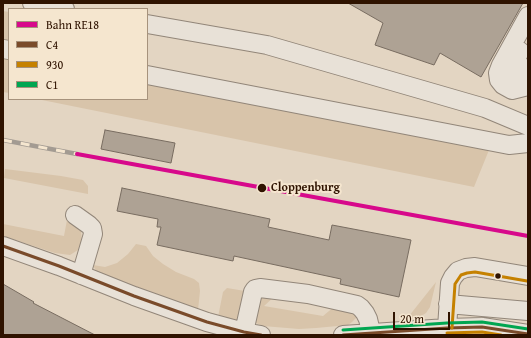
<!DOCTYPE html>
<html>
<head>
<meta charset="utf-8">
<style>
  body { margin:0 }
  #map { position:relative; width:531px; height:338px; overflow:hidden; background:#e3d5c2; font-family:"Gentium Book Plus",serif }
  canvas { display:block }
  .frame { position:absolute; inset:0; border:4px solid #2f1300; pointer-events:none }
  .legend { position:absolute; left:8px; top:8px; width:140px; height:92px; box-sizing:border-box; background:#f5e6cf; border:1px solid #a6927c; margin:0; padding:5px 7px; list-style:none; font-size:12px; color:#2f1300 }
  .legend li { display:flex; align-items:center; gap:8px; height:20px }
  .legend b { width:20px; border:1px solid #a6927c }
  .scale { position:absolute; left:393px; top:312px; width:57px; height:18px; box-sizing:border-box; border:2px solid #2f1300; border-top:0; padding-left:5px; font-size:12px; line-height:14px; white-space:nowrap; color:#2f1300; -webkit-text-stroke:3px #f5e6cf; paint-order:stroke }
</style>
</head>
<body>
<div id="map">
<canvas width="531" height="338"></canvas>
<div class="frame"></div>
<ul class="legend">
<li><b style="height:5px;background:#d7098b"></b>Bahn RE18</li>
<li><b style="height:5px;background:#7a4b2a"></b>C4</li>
<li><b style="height:5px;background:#c58100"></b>930</li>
<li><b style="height:5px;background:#00a651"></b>C1</li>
</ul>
<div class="scale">20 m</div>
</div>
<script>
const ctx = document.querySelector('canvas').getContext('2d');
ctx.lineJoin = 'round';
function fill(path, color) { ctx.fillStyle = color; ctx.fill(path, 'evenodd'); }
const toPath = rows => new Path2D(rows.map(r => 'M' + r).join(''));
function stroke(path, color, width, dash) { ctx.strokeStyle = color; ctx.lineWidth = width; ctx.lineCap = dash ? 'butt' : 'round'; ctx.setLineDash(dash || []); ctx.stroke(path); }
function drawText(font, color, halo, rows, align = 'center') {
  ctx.font = font + ' "Gentium Book Plus",serif'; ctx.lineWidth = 4; ctx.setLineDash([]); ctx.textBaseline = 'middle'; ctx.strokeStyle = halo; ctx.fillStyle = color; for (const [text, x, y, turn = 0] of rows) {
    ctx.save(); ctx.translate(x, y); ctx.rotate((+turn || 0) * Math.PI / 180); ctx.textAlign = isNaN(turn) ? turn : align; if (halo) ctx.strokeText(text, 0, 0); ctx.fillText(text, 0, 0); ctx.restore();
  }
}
fill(toPath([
  [3,11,9,12,9,93,3,92],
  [147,82,489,150,474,187,37,99,147,99],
  [5,169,61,176,83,180,88,186,88,194,4,178],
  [67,220,74,223,81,231,82,242,78,250,70,255,55,253,3,236,3,224,64,236],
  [136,244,146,246,153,256,163,264,176,272,194,279,199,283,200,291,198,310,119,281,96,271,93,265,105,267,117,263,128,254],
  [436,282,430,307,426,313,418,318,405,321],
  [227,288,245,291,240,316,236,320,232,321,218,317,223,292],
  [260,295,275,296,264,306,323,316,335,306,353,310,355,314,356,318,352,322,348,325,316,328,299,329,263,326,256,323,253,318]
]), '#d8c4aa');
const building = toPath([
  [348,3,523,3,481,77,440,53,434,65,375,45,383,23,348,3],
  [105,130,175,143,171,163,101,149,105,130],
  [122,188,270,219,268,227,329,240,332,225,411,240,399,297,340,284,341,279,234,256,233,261,157,245,161,227,157,227,158,219,117,211,122,188],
  [3,284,34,302,33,303,95,335,3,335,3,284]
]);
fill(building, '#aea294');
stroke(building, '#786c60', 1);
const minor = toPath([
  [32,3,65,9],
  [528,16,501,65,498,73,499,80,503,85,512,90,528,86],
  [147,24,267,45,485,108,528,126],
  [3,49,9,50],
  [520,51,510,70,513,75,517,77,520,77,524,75,528,68],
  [147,75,509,145,528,143],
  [75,215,89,225,92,228,93,234,81,275],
  [3,246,59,266,134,296,207,322,244,332,261,335],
  [448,304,528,311],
  [447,328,450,283,453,277,458,271,466,268,475,267,528,276],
  [244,332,253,292,255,289,260,288,308,294,357,305,361,308,365,313,368,319,371,332],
  [343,335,447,328,482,327,528,334]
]);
stroke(minor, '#928679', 20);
stroke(minor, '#e8e1d7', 18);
const rail = toPath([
  [3,140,77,154]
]);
stroke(rail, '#a39b92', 4.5);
stroke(rail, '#f5e6cf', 3, [9]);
stroke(toPath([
  [3,246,59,266,134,296,207,322,244,332,261,335],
  [343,335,447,328,482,327,528,334]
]), '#7a4b2a', 3);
stroke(toPath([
  [452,328,455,284,461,275,467,273,475,272,527,281],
  [447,333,482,332,501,335]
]), '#c58100', 3);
stroke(toPath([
  [343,330,447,323,482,322,528,329]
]), '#00a651', 3);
stroke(toPath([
  [77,154,528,236]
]), '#d7098b', 4);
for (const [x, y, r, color] of [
  [262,188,5,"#2f1300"],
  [498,276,3.5,"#2f1300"]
]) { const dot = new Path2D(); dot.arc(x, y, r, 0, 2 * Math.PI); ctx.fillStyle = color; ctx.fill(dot); stroke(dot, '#f5e6cf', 1.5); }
drawText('bold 12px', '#2f1300', '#f5e6cf', [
  ["Cloppenburg",271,188]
], 'left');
</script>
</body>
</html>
